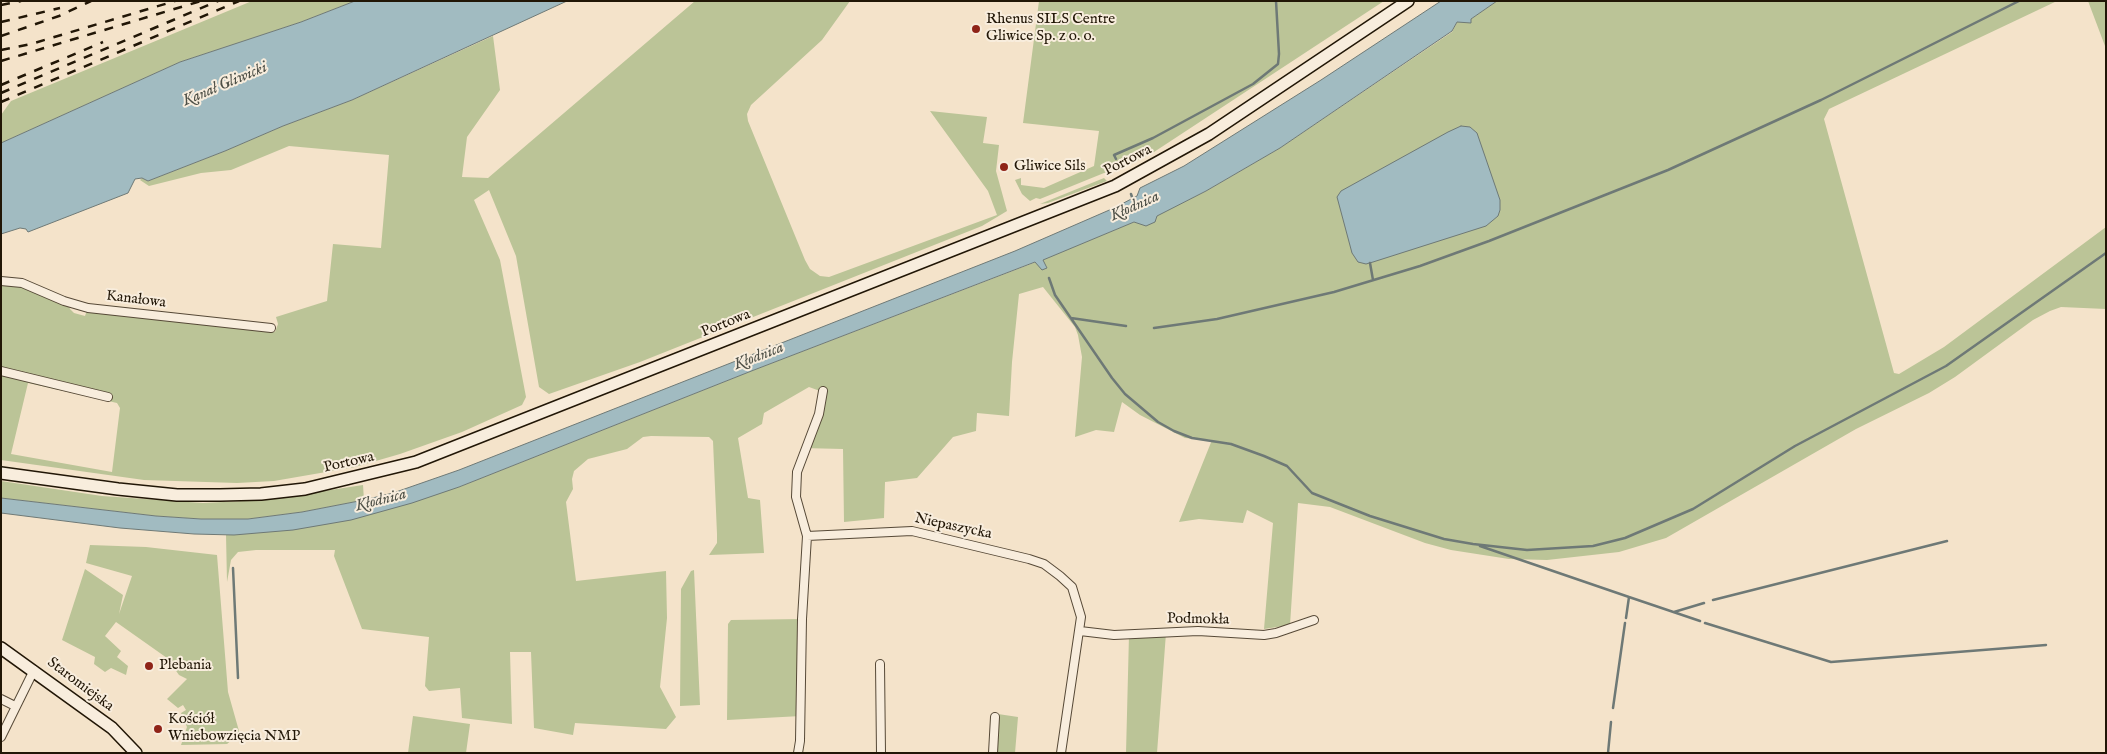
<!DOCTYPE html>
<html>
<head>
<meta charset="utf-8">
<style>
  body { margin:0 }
  #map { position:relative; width:2107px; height:754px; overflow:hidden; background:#f4e3ca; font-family:"IM FELL English",serif }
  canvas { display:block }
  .frame { position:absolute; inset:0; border:2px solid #211606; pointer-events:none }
</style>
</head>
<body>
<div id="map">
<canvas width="2107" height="754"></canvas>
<div class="frame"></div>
</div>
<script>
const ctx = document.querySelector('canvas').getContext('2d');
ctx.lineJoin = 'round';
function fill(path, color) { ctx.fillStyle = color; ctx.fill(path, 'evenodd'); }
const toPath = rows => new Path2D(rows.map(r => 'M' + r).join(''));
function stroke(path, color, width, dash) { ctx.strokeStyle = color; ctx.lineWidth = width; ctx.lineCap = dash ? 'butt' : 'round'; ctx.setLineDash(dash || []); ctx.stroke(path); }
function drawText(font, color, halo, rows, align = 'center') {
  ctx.font = font + ' "IM FELL English",serif'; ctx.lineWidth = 4; ctx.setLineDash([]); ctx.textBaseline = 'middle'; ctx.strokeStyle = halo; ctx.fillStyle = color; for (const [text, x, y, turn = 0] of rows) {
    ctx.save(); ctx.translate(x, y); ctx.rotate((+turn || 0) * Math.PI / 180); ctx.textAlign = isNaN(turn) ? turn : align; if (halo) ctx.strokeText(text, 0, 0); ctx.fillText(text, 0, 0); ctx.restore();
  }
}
fill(toPath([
  [252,1,355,1,301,22,180,62,1,143,1,115,11,101],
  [695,1,850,1,822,40,751,105,747,114,748,121,805,260,810,269,820,276,829,277,997,215,988,191,930,111,987,117,983,143,999,145,996,171,1007,211,982,226,640,362,549,394,539,387,516,256,489,190,474,200,500,260,526,397,522,405,462,432,400,454,355,467,274,481,237,483,144,480,1,460,1,284,25,286,68,303,70,309,74,313,85,316,87,310,275,332,278,324,276,317,327,301,333,244,381,248,389,155,289,146,231,170,201,173,149,186,140,180,142,178,148,181,225,151,283,126,352,100,493,36,500,90,467,137,462,177,488,178],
  [28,383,117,403,120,408,112,472,11,454],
  [1039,1,1384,1,1154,152,1119,170,1104,173,1040,199,1036,198,1030,201,1022,194,1015,180,1021,178,1021,185,1044,188,1094,166,1099,131,1023,123],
  [1497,1,2057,1,1829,109,1824,119,1894,373,1899,374,1944,347,2106,227,2106,309,2061,307,2050,311,2033,320,1955,377,1929,393,1856,429,1666,538,1619,552,1547,560,1509,559,1451,550,1425,543,1330,507,1298,503,1290,625,1264,629,1273,523,1247,510,1243,523,1199,519,1179,522,1212,440,1185,438,1140,415,1122,402,1114,432,1096,430,1075,437,1082,357,1078,335,1075,327,1043,287,1019,294,1012,362,1009,416,977,413,976,431,953,437,917,478,885,482,884,518,844,522,843,449,802,448,815,413,820,391,809,387,764,413,762,424,738,438,748,498,760,500,764,553,709,555,717,543,717,534,713,441,709,437,651,436,643,437,627,449,588,459,574,471,572,479,573,489,566,502,576,581,666,571,667,618,660,687,676,717,666,729,575,723,573,735,534,728,531,652,510,652,512,724,462,718,460,688,429,691,425,686,429,637,362,629,334,556,335,550,256,550,238,552,231,560,227,582,226,535,459,487,754,370,1036,262,1042,269,1047,268,1042,260,1134,222,1141,223,1156,216,1206,191,1280,148,1452,32,1457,22,1471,19],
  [2088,1,2106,1,2106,48,2105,46],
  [1104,178,1107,181,1048,203,1040,204],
  [1,481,102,496,203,503,265,500,363,485,364,500,302,512,248,519,201,519,156,516,1,498],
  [90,545,146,547,217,555,228,692,239,731,239,734,227,744,181,745,187,727,181,713,186,710,183,705,178,708,167,699,187,679,179,675,167,658,116,622,105,636,121,651,117,657,128,666,126,675,111,668,105,672,94,664,95,657,62,640,85,569,123,595,119,614,132,576,86,563],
  [694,570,700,705,680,706,681,589,691,571],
  [802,619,801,716,727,720,728,624,731,620],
  [1166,633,1157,753,1126,753,1129,635],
  [998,714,1018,717,1015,753,995,753],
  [413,716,470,724,466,753,408,753]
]), '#bbc497');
const water = toPath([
  [355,1,567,1,352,100,283,126,225,151,148,181,142,178,135,179,128,193,28,232,26,229,20,228,1,234,1,143,180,62,301,22,355,1],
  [1441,1,1497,1,1471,19,1471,23,1457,22,1452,31,1280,148,1206,191,1157,216,1155,222,1146,226,1134,222,1043,260,1047,268,1042,270,1035,262,754,370,459,487,412,503,351,520,293,530,234,535,194,534,120,528,1,513,1,498,156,516,201,519,248,519,302,512,364,500,393,493,459,470,1015,251,1114,208,1137,196,1140,188,1184,166,1321,80,1441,1],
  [1461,126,1470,127,1477,133,1500,200,1500,210,1498,216,1486,226,1373,262,1366,264,1358,262,1352,253,1337,197,1341,191,1448,132,1461,126]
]);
fill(water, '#a1bbc1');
stroke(water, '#6e7976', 1);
stroke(toPath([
  [1116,159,1114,155,1153,138,1253,84,1278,64,1279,54,1276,1],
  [1131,194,1133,200],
  [1370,263,1373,280],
  [1049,278,1055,295,1112,378,1125,394,1138,405,1158,422,1174,431,1192,438,1231,444,1264,456,1287,466,1312,493,1370,516,1444,539,1473,544,1527,550,1593,546,1625,538,1693,509,1795,446,1946,366,2106,253],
  [1071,318,1126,326],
  [1154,328,1217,319,1334,292,1420,266,1489,241,1668,170,1821,100,2019,1],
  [1480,546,1629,597,1626,618],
  [233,568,238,678],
  [1629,597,1700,621],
  [1713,600,1947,541],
  [1674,612,1704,603],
  [1705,623,1831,662,2046,645],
  [1613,708,1625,623],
  [1608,753,1611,722]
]), '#6e7976', 2.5);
const street = toPath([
  [1,281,22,283,64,301,88,308,271,328],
  [1,371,108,397],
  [807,536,912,531,1029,559,1044,564,1060,576,1072,587,1081,617,1061,753],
  [1080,631,1114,635,1198,631,1264,635,1276,633,1314,620],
  [880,664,881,753],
  [1,699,15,706],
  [1,737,34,670],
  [798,753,800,741,802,619,807,536,796,497,797,472,819,414,823,391],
  [993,753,995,717]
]);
const secondary = toPath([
  [1,473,118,489,177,495,220,495,261,494,305,489,416,462,1115,186,1209,134,1408,1],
  [1,648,112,728,136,753]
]);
stroke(street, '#564937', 10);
stroke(secondary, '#211606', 14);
stroke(street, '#f8eddd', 8);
stroke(secondary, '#f8eddd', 11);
stroke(toPath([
  [1,5,21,1],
  [1,22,60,8],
  [1,36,59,16,91,1],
  [1,50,31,44,175,1],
  [1,61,201,1],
  [1,85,103,42],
  [1,93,218,1],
  [1,102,239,1]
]), '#211606', 2.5, [9, 9]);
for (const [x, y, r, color] of [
  [976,29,5,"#8f2418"],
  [1004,167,5,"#8f2418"],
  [149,666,5,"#8f2418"],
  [158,729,5,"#8f2418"]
]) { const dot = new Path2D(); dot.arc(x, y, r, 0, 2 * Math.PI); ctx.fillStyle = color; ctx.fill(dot); stroke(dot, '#f8eddd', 2); }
drawText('15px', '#211606', '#f8eddd', [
  ["Rhenus SILS Centre",986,20],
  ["Gliwice Sp. z o. o.",986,37],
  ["Gliwice Sils",1014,167],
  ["Plebania",159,666],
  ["Kościół",168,720],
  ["Wniebowzięcia NMP",168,737]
], 'left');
drawText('15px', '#211606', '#f8eddd', [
  ["Portowa",1128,161,-27],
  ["Kanałowa",136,300,7],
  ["Portowa",726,324,-22],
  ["Portowa",349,463,-13],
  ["Niepaszycka",953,527,12],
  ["Podmokła",1198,620,1],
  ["Staromiejska",80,685,37]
]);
drawText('italic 16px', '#4e5047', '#f8eddd', [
  ["Kanał Gliwicki",225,85,-23],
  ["Kłodnica",1135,207,-24],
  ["Kłodnica",759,357,-21],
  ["Kłodnica",381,501,-14]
]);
</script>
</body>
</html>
